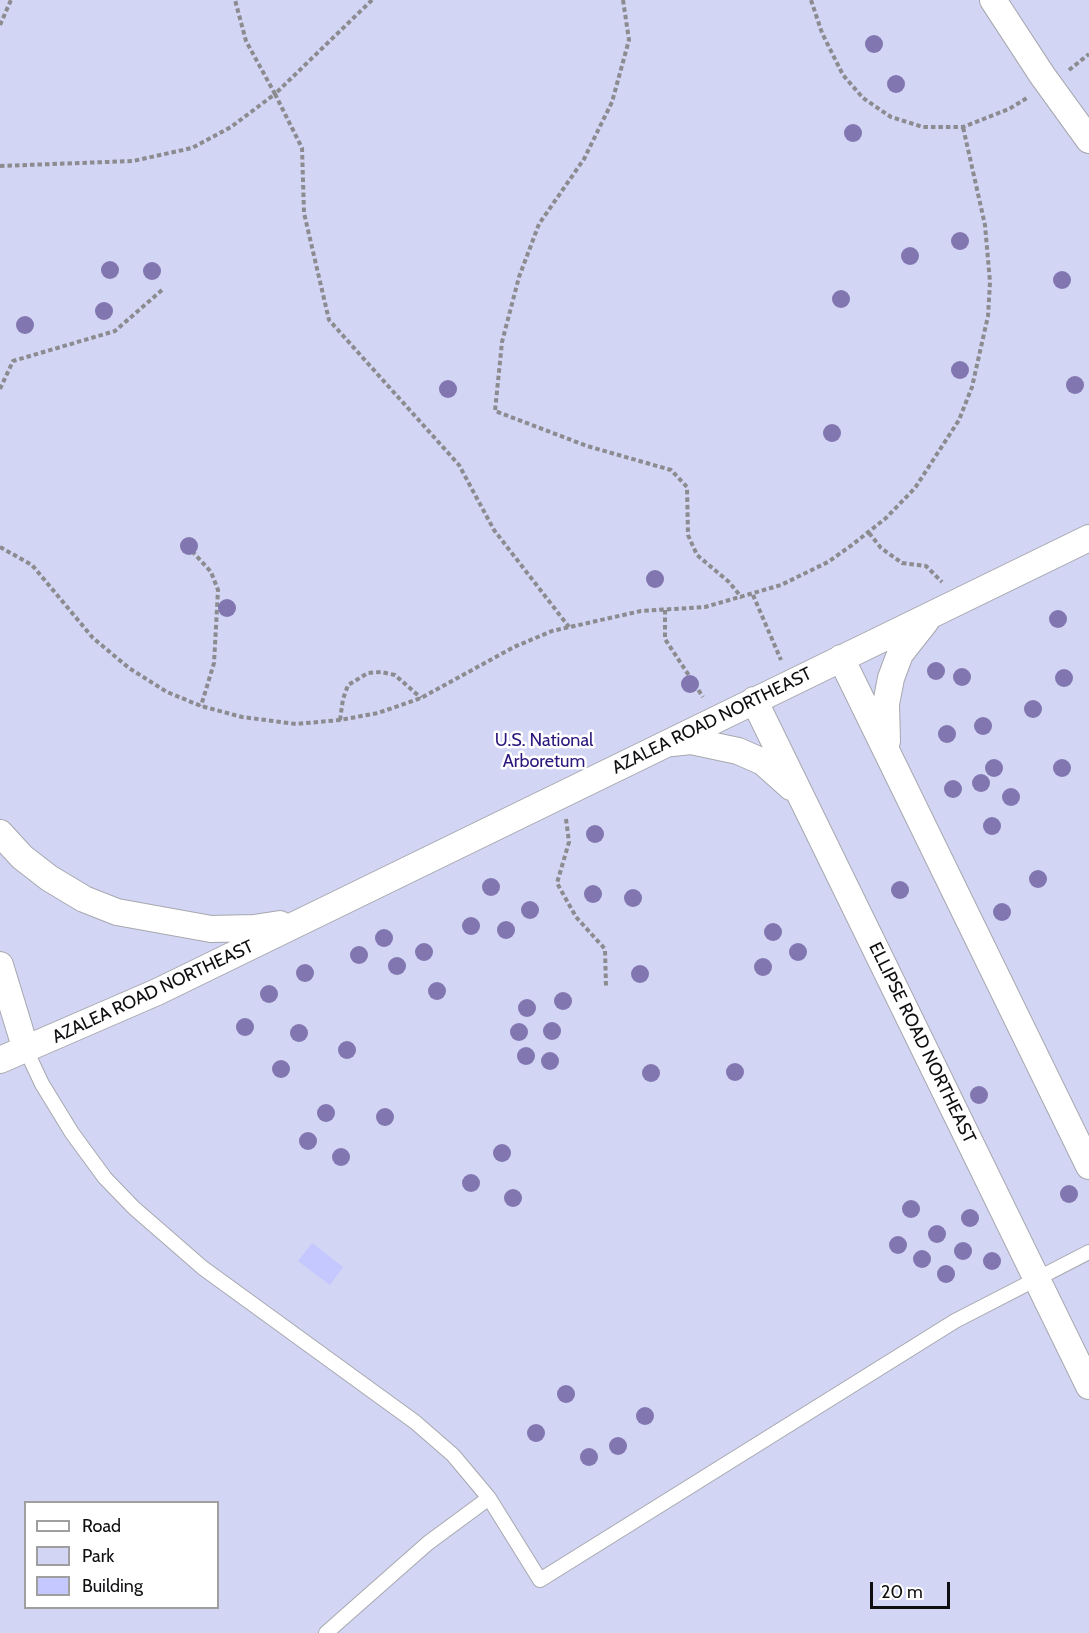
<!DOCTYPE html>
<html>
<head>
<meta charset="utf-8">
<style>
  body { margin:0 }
  #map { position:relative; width:1089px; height:1633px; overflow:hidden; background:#e8e9f0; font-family:Cabin,sans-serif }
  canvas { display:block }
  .legend { position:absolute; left:24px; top:1501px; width:195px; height:108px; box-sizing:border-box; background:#fff; border:2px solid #9f9fa0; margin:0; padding:8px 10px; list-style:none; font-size:18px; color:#0f0f12 }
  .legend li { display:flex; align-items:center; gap:12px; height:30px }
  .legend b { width:30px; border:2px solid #9f9fa0 }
  .scale { position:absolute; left:870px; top:1582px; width:80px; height:27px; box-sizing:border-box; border:3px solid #0f0f12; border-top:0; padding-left:8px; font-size:18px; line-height:21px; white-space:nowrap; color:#0f0f12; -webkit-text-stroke:4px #fff; paint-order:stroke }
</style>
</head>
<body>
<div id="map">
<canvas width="1089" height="1633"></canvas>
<ul class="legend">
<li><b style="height:8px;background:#fff"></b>Road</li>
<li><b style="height:16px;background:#d2d5f3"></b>Park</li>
<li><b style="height:16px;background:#c5c8fe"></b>Building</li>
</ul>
<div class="scale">20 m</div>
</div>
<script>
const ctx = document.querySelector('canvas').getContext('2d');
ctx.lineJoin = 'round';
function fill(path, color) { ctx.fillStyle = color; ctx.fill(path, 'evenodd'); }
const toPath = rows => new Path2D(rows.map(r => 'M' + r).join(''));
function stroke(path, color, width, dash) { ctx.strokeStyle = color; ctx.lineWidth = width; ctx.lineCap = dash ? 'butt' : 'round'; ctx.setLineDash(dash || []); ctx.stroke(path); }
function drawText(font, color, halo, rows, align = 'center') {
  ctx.font = font + ' Cabin,sans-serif'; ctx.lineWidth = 5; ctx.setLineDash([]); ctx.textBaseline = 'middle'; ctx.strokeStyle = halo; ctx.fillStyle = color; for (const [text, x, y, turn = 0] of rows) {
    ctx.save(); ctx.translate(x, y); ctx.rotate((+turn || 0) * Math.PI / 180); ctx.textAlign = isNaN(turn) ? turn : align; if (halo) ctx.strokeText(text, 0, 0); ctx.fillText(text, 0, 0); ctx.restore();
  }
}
fill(toPath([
  [0,0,1089,0,1089,1633,0,1633],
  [26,1502,218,1502,218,1608,26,1608]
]), '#d2d5f3');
fill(toPath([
  [312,1243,343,1267,330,1285,298,1261]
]), '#c5c8fe');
const lane = toPath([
  [26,1050,42,1084,72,1133,105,1178,134,1208,203,1268,415,1422,453,1455,489,1498,428,1543,326,1633],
  [489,1498,540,1580,955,1321,1089,1252]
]);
const street = toPath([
  [993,0,1042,75,1089,140],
  [841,658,1089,1166],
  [754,700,1089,1386],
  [887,741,886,704,891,678,900,654,926,621],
  [672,743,691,741,738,751,763,762,791,787],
  [0,833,22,857,49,878,84,899,117,912,211,929,254,928,280,924],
  [0,965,26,1050],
  [0,1060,157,992,1089,538]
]);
stroke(lane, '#a7a8af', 16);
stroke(street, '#a7a8af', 28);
stroke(toPath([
  [372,0,275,94,302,148,304,213,329,320,459,465,494,530,569,627],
  [623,0,629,40,612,102,584,159,539,224,519,277,502,342,495,411,587,446,671,470,687,487,688,535,697,555,729,582,742,598],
  [811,0,822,33,843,75,863,98,891,117,923,127,963,127,1009,109,1027,98],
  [0,25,11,0],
  [1069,70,1089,54],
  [0,166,133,161,192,148,231,127,275,94,246,41,235,0],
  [0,389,13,361,115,331,162,290],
  [869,533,881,548,902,563,926,566,942,582],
  [0,547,32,565,93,638,129,668,167,692,201,706,242,717,296,724,340,720,378,713,421,698,514,647,552,631,641,611,705,607,781,585,828,562,852,545,886,518,915,488,959,420,972,387,988,316,990,282,985,225,963,127],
  [192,551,211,572,218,590,214,663,201,706],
  [753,595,781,660],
  [665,610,665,639,703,697],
  [340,720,343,699,348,685,368,673,381,672,395,675,421,698],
  [566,819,569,842,557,883,576,917,605,949,606,986]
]), '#8b8b90', 4, [4.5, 3]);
stroke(lane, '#fff', 14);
stroke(street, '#fff', 26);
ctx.fillStyle = '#8176b0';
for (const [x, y] of [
  [874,44],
  [896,84],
  [853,133],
  [960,241],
  [910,256],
  [110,270],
  [152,271],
  [1062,280],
  [841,299],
  [104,311],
  [25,325],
  [960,370],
  [1075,385],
  [448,389],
  [832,433],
  [189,546],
  [655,579],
  [227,608],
  [1058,619],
  [936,671],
  [962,677],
  [1064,678],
  [690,684],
  [1033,709],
  [983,726],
  [947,734],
  [994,768],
  [1062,768],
  [981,783],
  [953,789],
  [1011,797],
  [992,826],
  [595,834],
  [1038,879],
  [491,887],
  [900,890],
  [593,894],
  [633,898],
  [530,910],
  [1002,912],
  [471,926],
  [506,930],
  [773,932],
  [384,938],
  [424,952],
  [798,952],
  [359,955],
  [397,966],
  [763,967],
  [305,973],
  [640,974],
  [437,991],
  [269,994],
  [563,1001],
  [527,1008],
  [245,1027],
  [552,1031],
  [519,1032],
  [299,1033],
  [347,1050],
  [526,1056],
  [550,1061],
  [281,1069],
  [735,1072],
  [651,1073],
  [979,1095],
  [326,1113],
  [385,1117],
  [308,1141],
  [502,1153],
  [341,1157],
  [471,1183],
  [1069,1194],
  [513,1198],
  [911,1209],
  [970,1218],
  [937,1234],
  [898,1245],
  [963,1251],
  [922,1259],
  [992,1261],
  [946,1274],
  [566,1394],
  [645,1416],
  [536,1433],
  [618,1446],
  [589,1457]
]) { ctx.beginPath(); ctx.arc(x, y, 9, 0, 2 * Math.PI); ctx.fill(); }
drawText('18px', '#0f0f12', '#fff', [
  ["AZALEA ROAD NORTHEAST",712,721,-26],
  ["AZALEA ROAD NORTHEAST",153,992,-25],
  ["ELLIPSE ROAD NORTHEAST",922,1043,64]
]);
drawText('18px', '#2c177c', '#fff', [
  ["U.S. National",544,741],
  ["Arboretum",544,762]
]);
</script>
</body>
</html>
